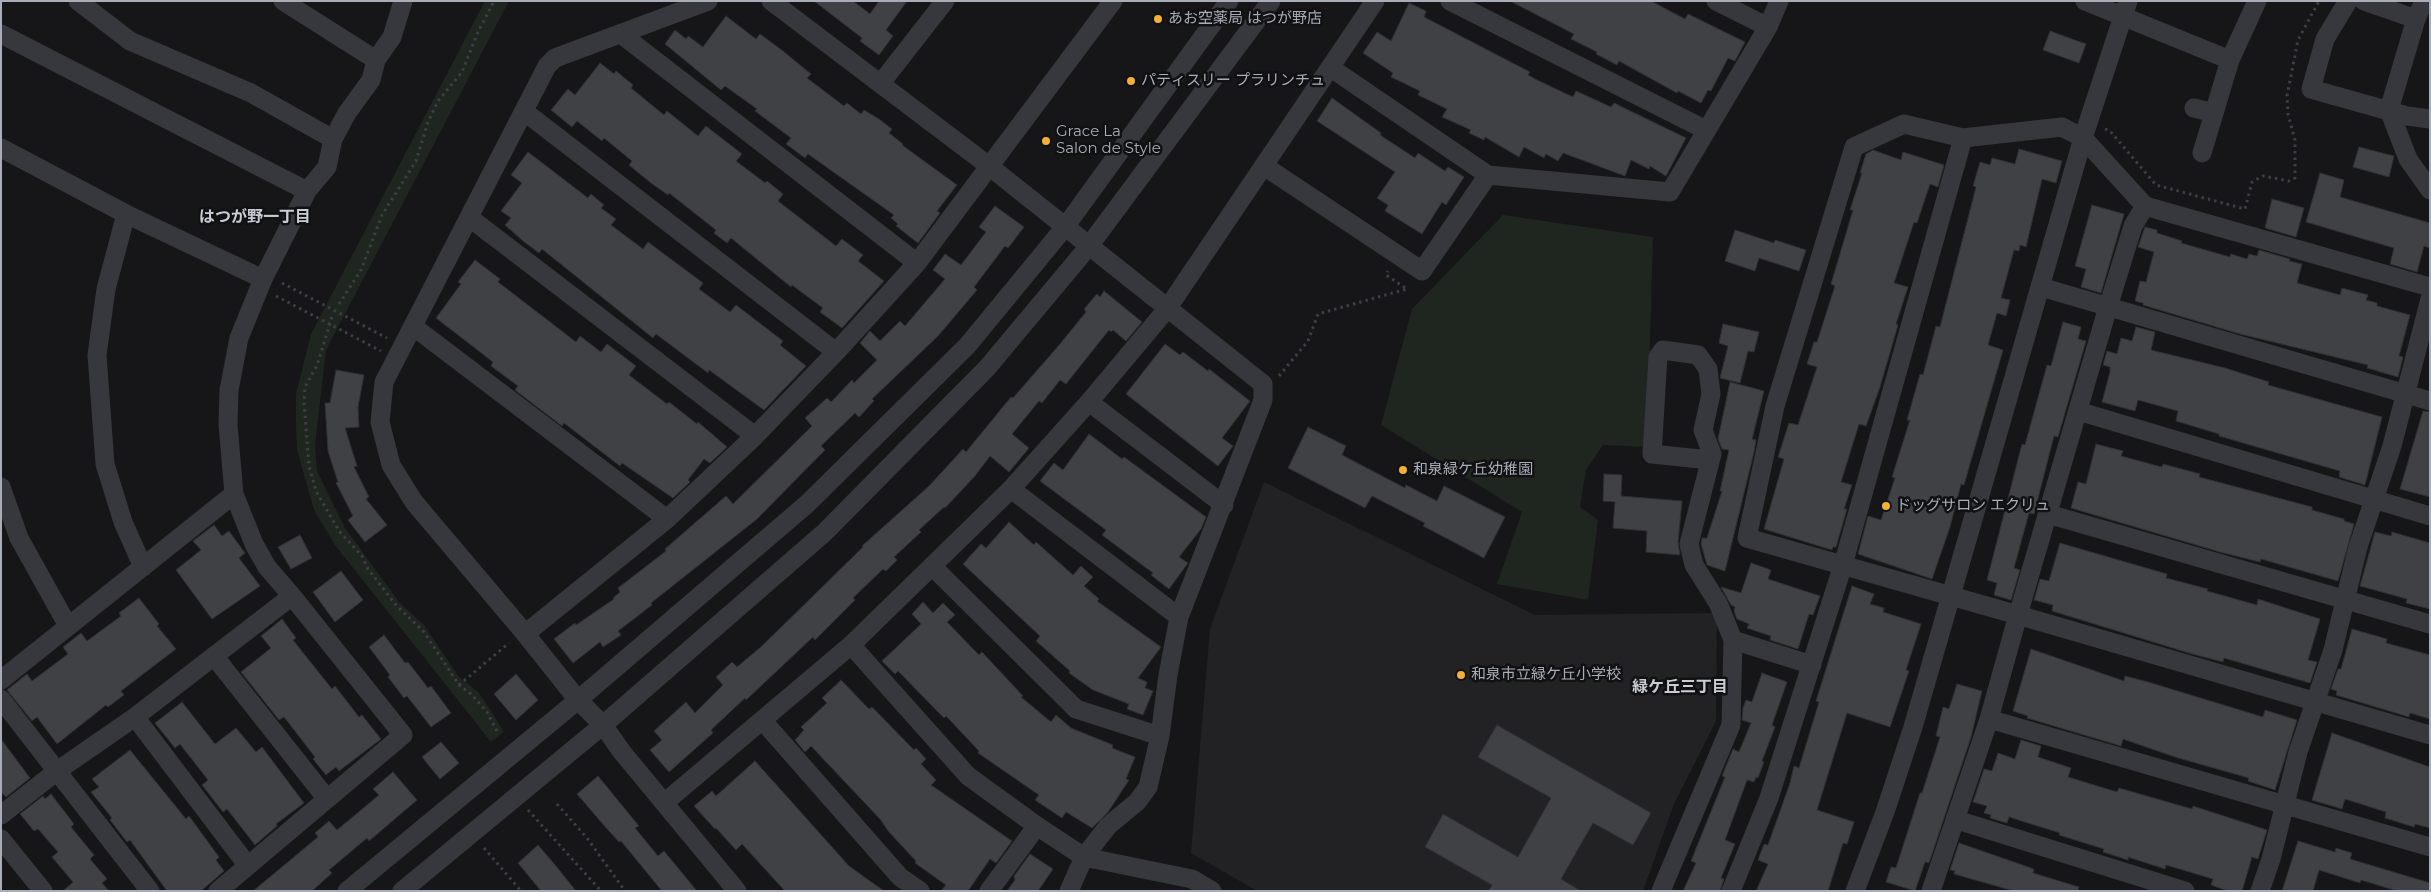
<!DOCTYPE html>
<html>
<head>
<meta charset="utf-8">
<style>
  body { margin:0 }
  #map { position:relative; width:2431px; height:892px; overflow:hidden; background:#161618; font-family:Montserrat,sans-serif }
  canvas { display:block }
  .frame { position:absolute; inset:0; border:2px solid #a8adb8; pointer-events:none }
</style>
</head>
<body>
<div id="map">
<canvas width="2431" height="892"></canvas>
<div class="frame"></div>
</div>
<script>
const ctx = document.querySelector('canvas').getContext('2d');
ctx.lineJoin = 'round';
function fill(path, color) { ctx.fillStyle = color; ctx.fill(path, 'evenodd'); }
const toPath = rows => new Path2D(rows.map(r => 'M' + r).join(''));
function stroke(path, color, width, dash) { ctx.strokeStyle = color; ctx.lineWidth = width; ctx.lineCap = dash ? 'butt' : 'round'; ctx.setLineDash(dash || []); ctx.stroke(path); }
function drawText(font, color, halo, rows, align = 'center') {
  ctx.font = font + ' Montserrat,"Noto Sans JP",sans-serif'; ctx.lineWidth = 5; ctx.setLineDash([]); ctx.textBaseline = 'middle'; ctx.strokeStyle = halo; ctx.fillStyle = color; for (const [text, x, y, turn = 0] of rows) {
    ctx.save(); ctx.translate(x, y); ctx.rotate((+turn || 0) * Math.PI / 180); ctx.textAlign = isNaN(turn) ? turn : align; if (halo) ctx.strokeText(text, 0, 0); ctx.fillText(text, 0, 0); ctx.restore();
  }
}
fill(toPath([
  [1264,482,1535,615,1717,613,1716,721,1674,804,1643,891,1257,891,1191,853,1210,629]
]), '#222225');
fill(toPath([
  [485,1,509,1,326,350,315,445,317,471,345,528,399,602,424,625,459,677,478,692,490,709,504,732,491,742,335,545,314,510,297,450,296,427,296,394,311,334],
  [1503,215,1653,237,1647,447,1603,445,1586,470,1580,507,1598,520,1588,600,1497,584,1522,512,1381,425,1412,309]
]), '#1e261f');
const building = toPath([
  [814,1,853,1,870,14,879,1,907,1,886,30,893,36,879,55,860,41,862,38,814,1],
  [1510,1,1651,1,1685,19,1688,14,1745,42,1735,61,1728,58,1711,91,1708,90,1701,103,1678,91,1677,93,1619,61,1617,65,1596,54,1597,52,1571,39,1574,34,1510,1],
  [1409,3,1426,11,1424,17,1530,72,1528,75,1537,80,1573,97,1576,91,1611,107,1614,103,1686,138,1666,176,1650,166,1649,169,1631,160,1625,176,1563,153,1558,161,1546,154,1544,158,1524,147,1519,157,1485,137,1484,140,1469,133,1471,130,1442,117,1447,109,1418,95,1420,91,1391,77,1393,73,1363,53,1377,32,1391,41,1409,3],
  [726,16,756,39,760,34,783,51,811,74,807,78,844,106,847,103,861,114,864,110,879,119,892,129,889,133,903,144,902,145,957,185,937,211,940,213,918,243,896,226,898,224,891,218,894,215,808,154,805,158,786,144,791,138,755,111,757,109,725,86,721,90,665,44,675,30,686,39,688,36,703,47,726,16],
  [2050,31,2086,44,2079,63,2043,50,2050,31],
  [600,63,614,74,616,71,633,85,631,88,664,115,667,111,698,136,706,126,742,154,736,161,765,183,767,181,783,194,778,201,836,246,842,239,863,255,858,261,884,281,842,328,820,312,823,308,792,285,791,287,731,238,727,243,714,233,716,230,669,193,668,195,651,183,629,165,632,161,604,138,602,141,577,121,572,127,551,110,568,89,575,95,600,63],
  [1332,98,1381,133,1380,135,1415,158,1418,153,1445,171,1448,167,1464,177,1446,205,1442,202,1422,234,1385,211,1388,205,1377,198,1395,172,1317,121,1332,98],
  [2359,147,2394,156,2389,177,2353,167,2359,147],
  [2019,149,2062,161,2056,183,2042,179,2026,247,2020,245,2019,251,2014,250,2001,298,2010,300,2006,316,1997,313,1988,345,2003,350,1964,485,1961,484,1950,527,1932,579,1858,554,1868,516,1881,520,1895,478,1892,477,1910,420,1907,420,1920,374,1923,375,1936,326,1940,327,1976,187,1973,186,1980,162,1990,165,1992,158,2015,164,2019,149],
  [1873,150,1901,160,1903,152,1944,165,1938,187,1930,184,1917,223,1914,222,1894,283,1908,287,1896,324,1898,325,1880,387,1866,426,1859,424,1841,482,1852,485,1844,509,1847,509,1836,547,1833,547,1832,550,1764,529,1784,459,1778,457,1789,423,1798,425,1817,367,1807,364,1814,342,1817,342,1835,286,1831,284,1853,210,1850,210,1862,173,1860,173,1866,154,1873,150],
  [528,152,588,198,591,194,604,205,601,208,616,219,611,225,643,249,648,242,703,283,699,289,730,312,736,305,783,341,780,345,806,366,764,410,709,370,708,373,656,334,653,338,542,249,539,253,523,241,505,225,511,218,501,211,522,183,511,175,528,152],
  [2320,173,2344,180,2340,197,2430,223,2430,248,2424,246,2417,272,2390,264,2394,248,2306,222,2320,173],
  [2272,199,2304,208,2296,237,2265,228,2272,199],
  [2092,205,2124,214,2101,293,2081,287,2086,269,2075,266,2092,205],
  [995,206,1024,227,1008,248,1005,246,974,287,977,290,938,336,872,399,874,401,859,417,855,413,821,446,825,450,757,519,651,603,652,605,618,631,621,635,603,647,600,642,573,663,554,639,575,623,576,625,614,599,613,598,620,592,618,588,666,551,665,549,726,496,733,504,812,426,805,418,827,398,831,402,852,380,854,383,877,360,860,343,870,331,880,341,900,321,905,326,945,279,933,270,945,254,961,265,986,232,979,227,995,206],
  [2145,227,2157,230,2157,233,2182,241,2181,243,2230,257,2231,254,2247,259,2249,254,2257,256,2259,250,2290,259,2289,261,2302,264,2297,283,2340,295,2342,288,2368,295,2366,300,2377,303,2377,306,2410,315,2399,356,2403,357,2398,377,2367,368,2368,365,2240,334,2143,305,2143,303,2135,301,2140,281,2146,282,2154,252,2138,247,2145,227],
  [1735,230,1774,243,1775,240,1806,250,1799,271,1759,258,1755,271,1725,261,1735,230],
  [475,260,500,279,498,282,576,342,580,336,601,352,607,344,636,366,629,375,667,404,669,402,697,424,698,422,727,447,710,463,704,459,688,480,690,482,673,498,622,463,620,466,564,423,562,426,515,390,518,386,491,366,493,362,436,318,461,284,458,282,475,260],
  [1104,291,1142,322,1126,341,1113,330,1111,332,1109,330,1066,384,1060,380,1042,403,1039,401,1012,434,1029,448,1009,472,990,456,975,476,945,508,944,507,919,530,921,532,894,557,897,560,886,571,883,569,853,598,855,600,815,640,813,637,746,700,745,698,711,730,713,733,669,772,650,750,662,740,654,731,686,702,695,713,723,685,716,677,732,662,737,667,762,646,863,547,862,546,929,486,963,449,966,452,1011,397,1013,398,1060,344,1086,312,1084,309,1097,294,1100,297,1104,291],
  [2063,322,2081,327,2078,339,2086,341,2058,437,2054,436,2034,514,2029,513,2014,568,2020,570,2011,600,1994,595,1997,583,1987,580,2022,444,2025,445,2047,365,2051,366,2063,322],
  [1723,324,1759,332,1754,352,1748,351,1740,383,1720,378,1728,346,1719,343,1723,324],
  [2136,327,2155,332,2151,350,2225,368,2269,382,2268,385,2382,417,2365,485,2339,477,2340,471,2219,436,2219,434,2176,421,2178,411,2138,400,2135,411,2102,402,2110,372,2110,367,2103,365,2107,351,2117,354,2121,338,2132,341,2136,327],
  [1165,344,1180,355,1183,352,1208,371,1209,369,1250,401,1222,438,1233,446,1218,466,1126,394,1165,344],
  [336,370,364,375,358,407,359,427,345,428,357,466,354,467,369,497,366,499,387,525,365,542,348,520,353,516,336,483,338,482,328,451,325,403,330,403,336,370],
  [1730,382,1764,391,1752,439,1756,440,1754,452,1725,571,1707,565,1701,544,1702,538,1707,538,1722,491,1720,491,1729,450,1722,449,1718,439,1730,382],
  [2423,411,2430,412,2430,497,2400,489,2423,411],
  [1308,427,1346,446,1342,455,1405,488,1406,485,1437,501,1444,486,1505,517,1484,558,1423,526,1425,523,1372,496,1365,508,1288,468,1308,427],
  [1089,434,1122,459,1124,457,1206,517,1201,529,1179,557,1188,563,1169,589,1151,575,1153,573,1102,535,1106,530,1040,481,1054,463,1063,470,1089,434],
  [2096,444,2123,451,2121,456,2162,467,2163,464,2200,474,2199,477,2312,507,2312,510,2344,519,2344,521,2354,524,2338,581,2261,559,2260,562,2220,552,2071,508,2078,482,2086,484,2096,444],
  [1604,474,1622,475,1621,496,1682,501,1678,542,1680,555,1646,552,1647,531,1613,528,1615,502,1603,501,1604,474],
  [1009,522,1034,545,1036,542,1073,575,1081,566,1093,577,1084,586,1099,599,1097,601,1161,647,1138,678,1147,682,1145,688,1153,691,1143,715,1127,709,1129,704,1093,690,1069,673,1070,671,1036,641,1040,636,963,564,981,544,986,548,1009,522],
  [214,525,222,536,229,531,245,553,239,558,260,586,212,619,176,570,201,550,193,541,214,525],
  [2375,532,2391,536,2392,532,2430,543,2430,609,2406,603,2407,599,2360,586,2375,532],
  [300,535,312,558,291,569,278,547,300,535],
  [2060,543,2167,574,2166,578,2208,589,2207,591,2257,605,2258,599,2320,619,2308,660,2317,662,2310,683,2224,658,2223,662,2189,653,2052,611,2053,605,2034,600,2040,579,2049,581,2060,543],
  [1751,563,1771,570,1768,579,1820,596,1813,615,1809,614,1798,649,1770,640,1771,636,1747,628,1749,624,1737,619,1734,611,1735,607,1731,605,1721,587,1741,593,1751,563],
  [341,571,363,600,335,622,313,592,341,571],
  [1852,586,1874,594,1870,604,1884,608,1883,612,1921,624,1906,670,1909,671,1890,727,1847,713,1817,810,1854,822,1847,844,1843,843,1828,891,1756,891,1768,864,1758,860,1764,844,1768,845,1790,783,1794,766,1799,768,1819,702,1816,701,1852,586],
  [139,598,159,624,157,626,176,649,121,691,124,695,108,707,106,705,57,744,37,717,32,721,7,690,27,674,32,681,68,654,63,647,81,633,87,641,121,616,119,613,139,598],
  [923,602,933,613,943,603,955,615,947,622,979,655,982,652,1023,696,1021,697,1051,722,1056,715,1071,728,1113,745,1112,748,1135,757,1126,779,1129,780,1108,812,1092,828,1066,812,1062,818,1035,800,1039,795,978,753,979,751,946,716,944,718,898,671,895,674,882,661,921,624,912,614,923,602],
  [282,619,296,638,293,640,332,689,335,686,359,717,362,715,381,739,339,771,336,767,326,775,313,759,315,757,284,717,279,720,241,672,271,648,261,636,282,619],
  [2352,629,2387,639,2386,643,2430,655,2430,719,2410,713,2409,717,2336,695,2337,691,2331,689,2338,669,2341,669,2352,629],
  [384,635,405,663,408,662,428,688,431,686,451,713,431,727,407,696,404,698,388,677,390,675,369,647,384,635],
  [2031,649,2124,681,2125,676,2148,682,2263,717,2265,710,2297,720,2275,790,2248,781,2249,778,2175,757,2123,739,2121,746,2027,718,2028,716,2013,711,2031,649],
  [1762,673,1787,682,1772,725,1775,727,1762,761,1764,762,1758,778,1756,777,1754,782,1747,780,1725,840,1735,844,1721,878,1724,879,1720,891,1683,891,1696,863,1691,861,1725,777,1722,776,1733,749,1739,752,1751,723,1742,720,1743,708,1746,700,1752,702,1762,673],
  [516,674,538,700,516,720,494,694,516,674],
  [841,680,869,709,872,707,914,750,916,748,926,759,921,764,936,780,931,785,1012,841,996,863,990,859,968,891,941,891,946,885,915,863,916,861,889,832,880,819,811,746,805,752,795,740,804,730,801,727,827,703,822,698,841,680],
  [1957,684,1982,691,1971,737,1929,863,1925,862,1915,891,1886,882,1891,867,1896,868,1920,793,1922,793,1940,737,1936,736,1943,707,1949,709,1957,684],
  [182,702,215,744,236,728,256,752,262,747,304,803,276,824,277,826,255,845,227,809,223,812,202,785,208,780,180,744,175,748,155,723,182,702],
  [1497,725,1651,813,1633,845,1593,823,1561,879,1581,891,1488,891,1492,885,1425,847,1443,814,1518,857,1551,798,1478,757,1497,725],
  [2332,733,2430,767,2430,828,2415,824,2414,827,2385,818,2386,812,2345,799,2342,809,2312,800,2332,733],
  [1,739,30,778,6,797,1,792,1,739],
  [2021,740,2041,746,2038,757,2071,768,2068,777,2117,792,2119,788,2192,809,2193,806,2267,830,2258,859,2252,857,2242,891,2228,891,2211,885,2213,879,2166,865,2165,869,2128,857,2128,860,2103,852,2104,849,2059,835,2060,833,2009,817,2007,823,1990,818,1991,815,1984,813,1987,806,1973,802,1984,769,1992,771,1998,753,2015,759,2021,740],
  [441,742,459,763,440,779,422,757,441,742],
  [130,750,186,819,189,816,219,857,216,860,224,871,201,891,167,891,130,840,127,842,110,820,112,818,91,792,99,787,92,779,130,750],
  [755,761,849,866,884,891,785,891,742,844,736,850,716,828,715,829,694,806,712,791,716,796,755,761],
  [393,772,417,800,369,841,367,838,329,870,332,873,312,891,253,891,318,837,315,833,329,821,337,830,379,795,373,789,393,772],
  [598,776,639,826,635,828,658,856,664,851,697,891,662,891,621,841,619,842,601,822,577,794,598,776],
  [51,794,74,824,71,827,94,855,90,859,107,879,102,883,109,891,63,891,73,882,52,857,58,852,38,829,34,831,20,814,43,796,45,799,51,794],
  [2298,841,2335,852,2336,848,2352,853,2350,859,2430,883,2430,891,2397,891,2361,880,2360,883,2319,870,2313,891,2282,891,2298,841],
  [1959,843,2034,869,2033,873,2079,887,2078,891,2014,891,1954,874,1955,871,1950,870,1959,843],
  [538,845,556,866,576,891,541,891,518,863,538,845],
  [1030,854,1053,869,1038,891,1007,891,1015,880,1014,876,1030,854]
]);
fill(building, '#404145');
stroke(building, '#303034', 1);
stroke(toPath([
  [2105,129,2110,131,2156,185,2245,209,2252,182,2263,176,2289,181,2295,178,2295,140,2288,114,2287,96,2298,40,2319,1],
  [282,283,387,338],
  [276,296,381,351],
  [339,304,361,270,382,215,416,161,428,122,438,101,462,72,478,32,494,1],
  [332,317,317,365,305,387,304,402,309,466,316,491,339,531,362,556,368,569,396,605,424,632,459,685,471,694,487,712,498,733],
  [1279,376,1308,341,1318,314,1407,289,1386,275,1388,271],
  [459,685,509,643],
  [557,804,587,838,625,891],
  [528,810,601,891],
  [484,848,521,891]
]), '#3d3f44', 3, [2.5, 4]);
stroke(toPath([
  [78,1,130,41,251,93,333,139],
  [283,1,376,60],
  [708,1,555,58,547,66,384,382,380,422,391,465,414,502,523,631,578,700,603,725,622,752,737,891],
  [771,1,989,166,1263,384,1263,400,1179,617,1168,675,1160,736,1148,787,1137,802,1108,826,1084,857,1069,891],
  [1450,1,1706,130],
  [1716,1,1768,27],
  [2085,1,2230,60],
  [2348,1,2325,39,2311,89,2407,116,2430,119],
  [2364,1,2416,19],
  [2424,1,2416,19,2389,110,2408,159,2430,190],
  [1,34,307,191,263,279,239,338,229,390,228,425,234,494,254,544,267,567,292,596],
  [621,34,917,263],
  [1331,68,1488,175],
  [881,83,945,1],
  [2194,108,2214,113],
  [525,112,836,352],
  [1,148,126,214,263,279],
  [2202,153,2230,60,2257,1],
  [1264,166,1422,271,1488,175,1670,192,1768,27,1779,1],
  [307,191,327,167,333,139,347,113,371,80,376,60,392,37,403,1],
  [2145,206,2430,287],
  [126,214,106,289,97,355,105,464,123,522,143,567],
  [470,218,755,436],
  [2041,287,2430,401],
  [414,327,667,519],
  [1089,402,1224,505],
  [2078,411,2430,516],
  [1710,460,1652,454,1658,357,1663,350,1698,355,1708,369,1711,394,1703,430,1712,454,1689,544,1694,565,1718,603,1733,640],
  [1,487,19,538,68,626],
  [1011,489,1179,617],
  [2048,514,2430,624],
  [933,567,1076,709,1160,736],
  [525,634,667,519,755,436,836,352,917,263,1113,1],
  [851,645,968,776,1037,826,1084,857,1192,879,1212,891],
  [214,656,327,799],
  [1,680,234,494],
  [1,699,150,891],
  [135,717,248,866],
  [1989,719,2430,847],
  [763,721,900,877,920,891],
  [664,803,851,645,1011,489,1089,402,1167,309,1375,1],
  [1,815,57,771,135,717,292,596,403,735,218,891],
  [1957,820,2185,891],
  [1,839,43,891],
  [347,891,578,700,807,504,967,346,1065,227,1229,1],
  [402,891,603,725,825,532,987,368,1089,246,1271,1],
  [989,891,1037,826],
  [1661,891,1731,725,1733,640,1812,665],
  [1731,891,1769,798,1843,565,1963,138],
  [1855,891,1885,812,1913,727,2083,138,2128,1],
  [1931,891,1989,719,2018,615,2108,307,2133,226,2145,206,2083,138,2062,127,1963,138,1904,124,1854,147,1775,406,1747,538,2018,615,2430,735],
  [2260,891,2271,859,2298,752,2333,650,2358,547,2392,446,2430,299]
]), '#37383d', 19);
for (const [x, y, r, color] of [
  [1158,19,5,"#f2b134"],
  [1131,81,5,"#f2b134"],
  [1046,141,5,"#f2b134"],
  [1403,470,5,"#f2b134"],
  [1886,506,5,"#f2b134"],
  [1461,675,5,"#f2b134"]
]) { const dot = new Path2D(); dot.arc(x, y, r, 0, 2 * Math.PI); ctx.fillStyle = color; ctx.fill(dot); stroke(dot, '#111113', 2); }
drawText('15px', '#a8adb8', '#111113', [
  ["あお空薬局 はつが野店",1168,19],
  ["パティスリー プラリンチュ",1141,81],
  ["Grace La",1056,132],
  ["Salon de Style",1056,149],
  ["和泉緑ケ丘幼稚園",1413,470],
  ["ドッグサロン エクリュ",1896,506],
  ["和泉市立緑ケ丘小学校",1471,675]
], 'left');
drawText('bold 16px', '#c9ccd4', '#111113', [
  ["はつが野一丁目",255,217],
  ["緑ケ丘三丁目",1680,687]
]);
</script>
</body>
</html>
